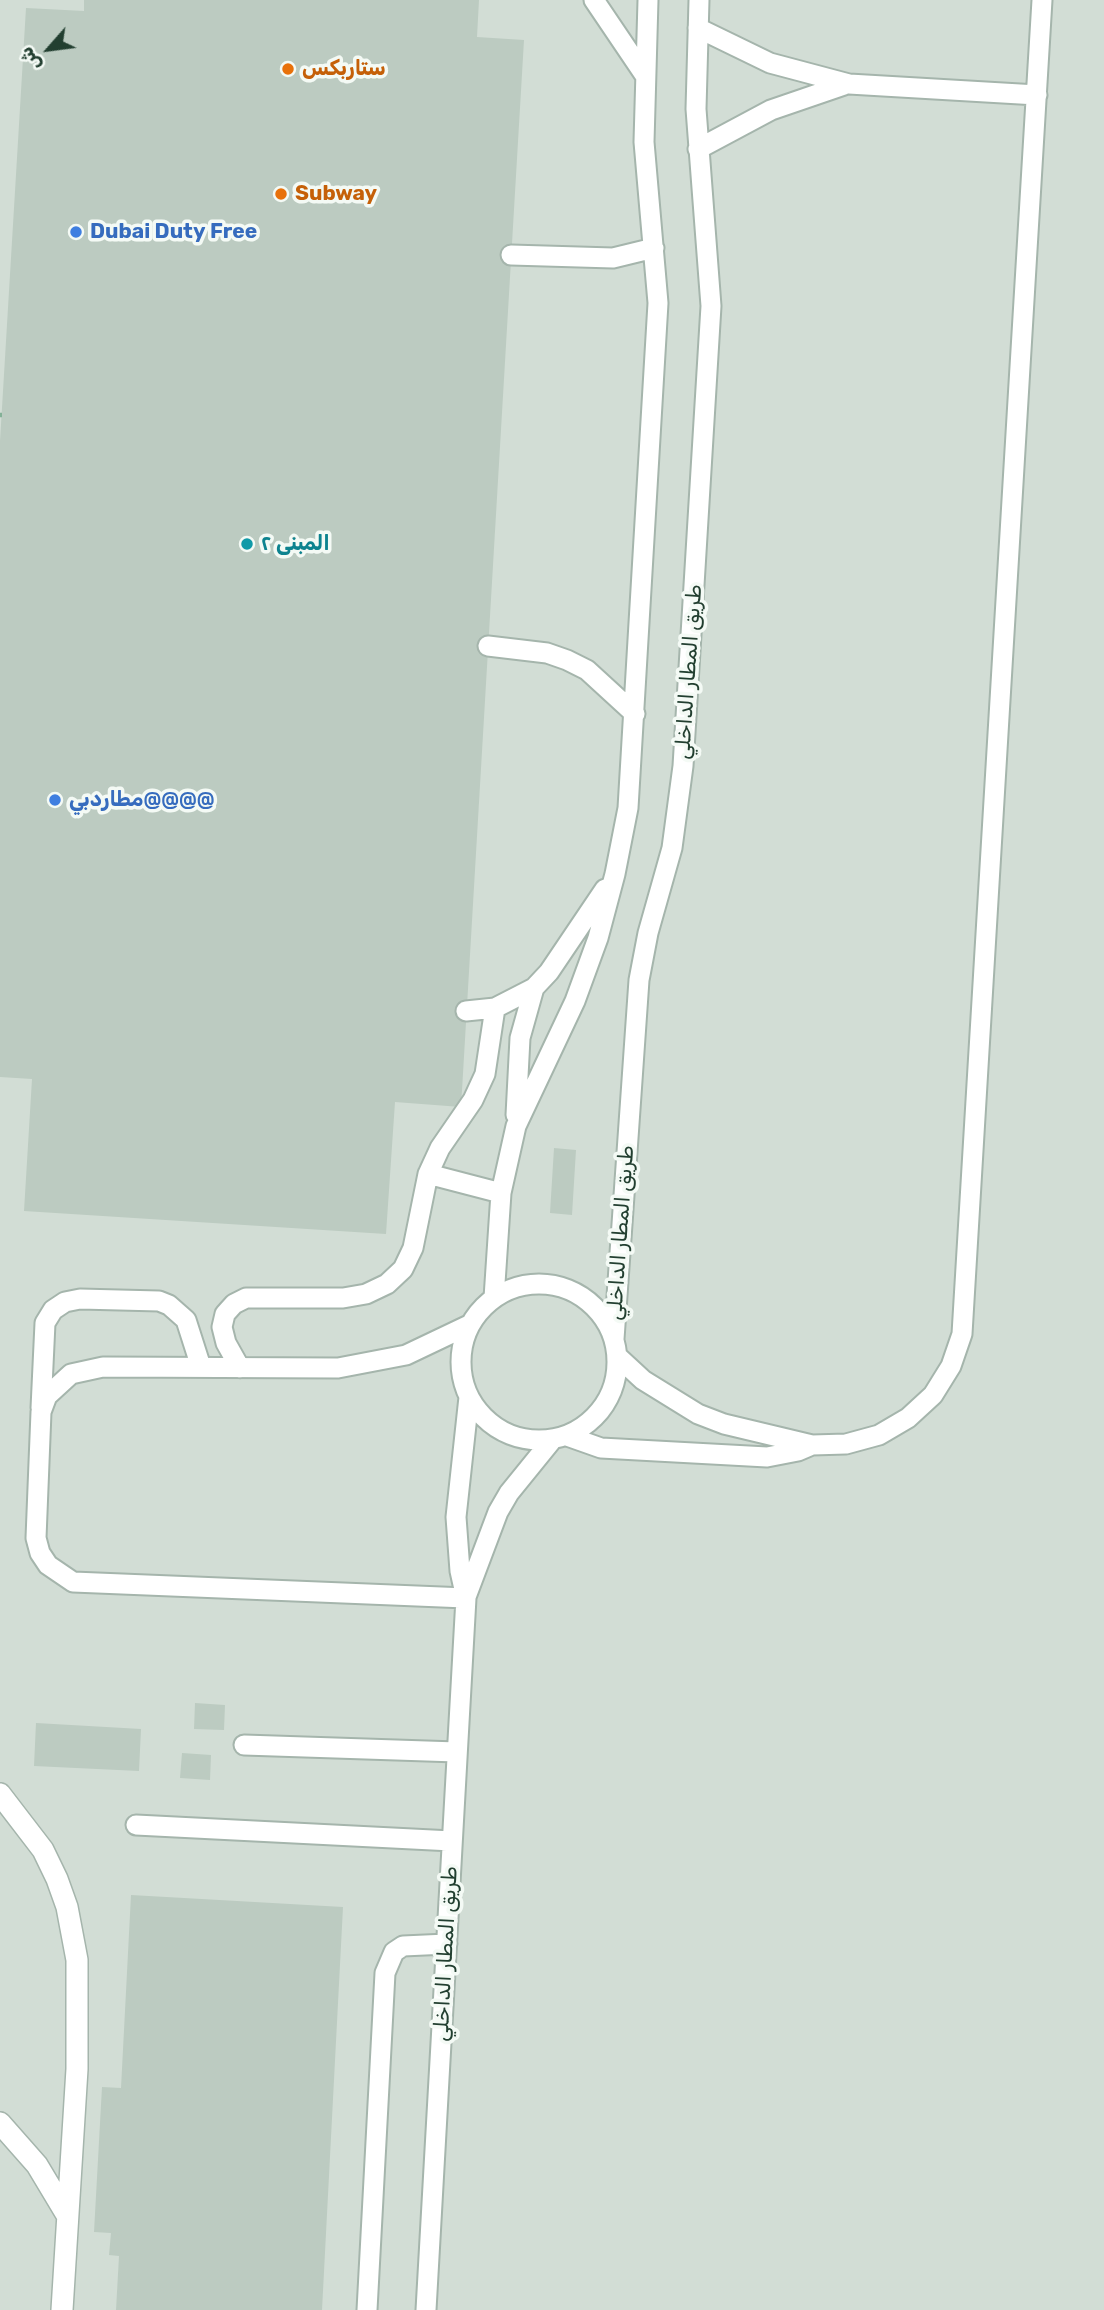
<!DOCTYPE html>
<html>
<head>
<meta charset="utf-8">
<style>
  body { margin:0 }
  #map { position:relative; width:1104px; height:2310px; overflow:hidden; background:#e3ede6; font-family:Rubik,"Noto Sans Arabic",sans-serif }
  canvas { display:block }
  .north { position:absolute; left:14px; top:14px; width:70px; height:70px; -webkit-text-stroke:5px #f4faf5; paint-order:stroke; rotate:242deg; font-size:19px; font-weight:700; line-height:28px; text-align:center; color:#223f30 }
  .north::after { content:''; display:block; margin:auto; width:24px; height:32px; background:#223f30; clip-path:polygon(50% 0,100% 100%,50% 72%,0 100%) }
</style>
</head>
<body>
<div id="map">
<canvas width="1104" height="2310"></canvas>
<div class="north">ش</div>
</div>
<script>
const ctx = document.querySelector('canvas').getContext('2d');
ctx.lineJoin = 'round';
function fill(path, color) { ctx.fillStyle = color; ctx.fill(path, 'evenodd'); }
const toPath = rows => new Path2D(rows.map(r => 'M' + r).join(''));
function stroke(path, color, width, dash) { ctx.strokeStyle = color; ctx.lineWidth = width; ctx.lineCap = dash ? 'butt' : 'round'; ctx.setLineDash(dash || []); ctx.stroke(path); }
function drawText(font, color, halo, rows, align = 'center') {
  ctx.font = font + ' Rubik,"Noto Sans Arabic",sans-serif'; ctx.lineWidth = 7; ctx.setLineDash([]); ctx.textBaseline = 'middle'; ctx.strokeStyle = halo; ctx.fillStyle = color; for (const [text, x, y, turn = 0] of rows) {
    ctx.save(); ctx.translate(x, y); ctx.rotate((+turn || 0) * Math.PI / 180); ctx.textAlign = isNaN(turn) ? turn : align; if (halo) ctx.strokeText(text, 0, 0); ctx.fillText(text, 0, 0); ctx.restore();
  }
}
fill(toPath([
  [0,0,1104,0,1104,2310,0,2310]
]), '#d2ddd5');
fill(toPath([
  [84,0,479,0,477,37,524,40,461,1107,395,1102,386,1234,24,1211,32,1079,0,1077,0,441,26,8,84,11],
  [554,1148,576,1150,572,1215,550,1213],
  [195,1703,225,1705,224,1730,194,1729],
  [36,1723,141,1729,139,1771,34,1766],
  [182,1753,211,1755,210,1780,180,1778],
  [131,1895,343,1907,322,2310,116,2310,119,2256,109,2255,111,2233,94,2232,102,2087,121,2088]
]), '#bccbc1');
const service = toPath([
  [594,0,644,74],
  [698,28,770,63,849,84,1037,95],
  [698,149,771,110,844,85],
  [511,255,613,258,654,248],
  [488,646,547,653,567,660,587,670,635,714],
  [466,1011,495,1008,534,988,549,972,605,889],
  [516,1115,520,1038,534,988],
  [428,1174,501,1193],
  '461 1362a78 78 0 1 1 156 0a78 78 0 1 1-156 0Z',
  [494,1298,501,1193,516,1126,575,1001,598,938,615,874,628,808,658,303,644,142,648,0],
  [614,1339,639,980,648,933,672,848,683,766,711,306,696,109,699,0],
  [617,1356,643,1380,698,1414,724,1424,812,1445,846,1444,879,1435,908,1418,933,1395,951,1366,962,1334,1042,0],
  [240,1368,226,1343,222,1327,225,1314,234,1304,246,1298,343,1298,366,1294,387,1284,403,1269,413,1248,428,1174,440,1148,473,1100,485,1074,495,1008],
  [41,1408,45,1323,53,1310,65,1302,80,1299,159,1301,169,1305,186,1320,201,1367],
  [567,1436,601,1448,767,1457,798,1451,812,1445],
  [466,1597,498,1512,509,1493,552,1440],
  [466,1598,73,1582,48,1565,40,1553,36,1538,41,1412,47,1396,71,1374,103,1367,338,1368,406,1355,469,1325],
  [244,1745,457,1752],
  [136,1825,452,1841],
  [367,2310,385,1973,394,1952,403,1946,447,1944],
  [426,2310,466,1598,460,1571,456,1517,469,1397]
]);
const minor = toPath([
  [0,1794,43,1850,57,1879,67,1907,77,1960,77,2069,62,2310],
  [0,2123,37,2165,67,2215]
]);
stroke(service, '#a5b5ac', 23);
stroke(minor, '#a5b5ac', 24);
stroke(toPath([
  [0,415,2,415]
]), '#83b197', 4.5, [3.5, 5]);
stroke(service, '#fff', 19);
stroke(minor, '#fff', 21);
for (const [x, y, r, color] of [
  [288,69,7,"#e8710a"],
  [281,194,7,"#e8710a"],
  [76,232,7,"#3f7fe0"],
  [247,544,7,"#0f9aa8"],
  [55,800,7,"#3f7fe0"]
]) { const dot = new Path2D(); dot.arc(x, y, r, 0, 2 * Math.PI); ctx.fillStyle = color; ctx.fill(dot); stroke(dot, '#f4faf5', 2.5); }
drawText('bold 21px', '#c56008', '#f4faf5', [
  ["ستاربكس",302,69],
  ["Subway",295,194]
], 'left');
drawText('bold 21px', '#366cbe', '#f4faf5', [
  ["Dubai Duty Free",90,232],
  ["مطاردبي@@@@",69,800]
], 'left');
drawText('bold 21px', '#0d838f', '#f4faf5', [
  ["المبنى ٢",261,544]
], 'left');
drawText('21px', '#223f30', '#f4faf5', [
  ["طريق المطار الداخلي",689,672,-86],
  ["طريق المطار الداخلي",621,1233,-86],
  ["طريق المطار الداخلي",446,1954,-87]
]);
</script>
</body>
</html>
